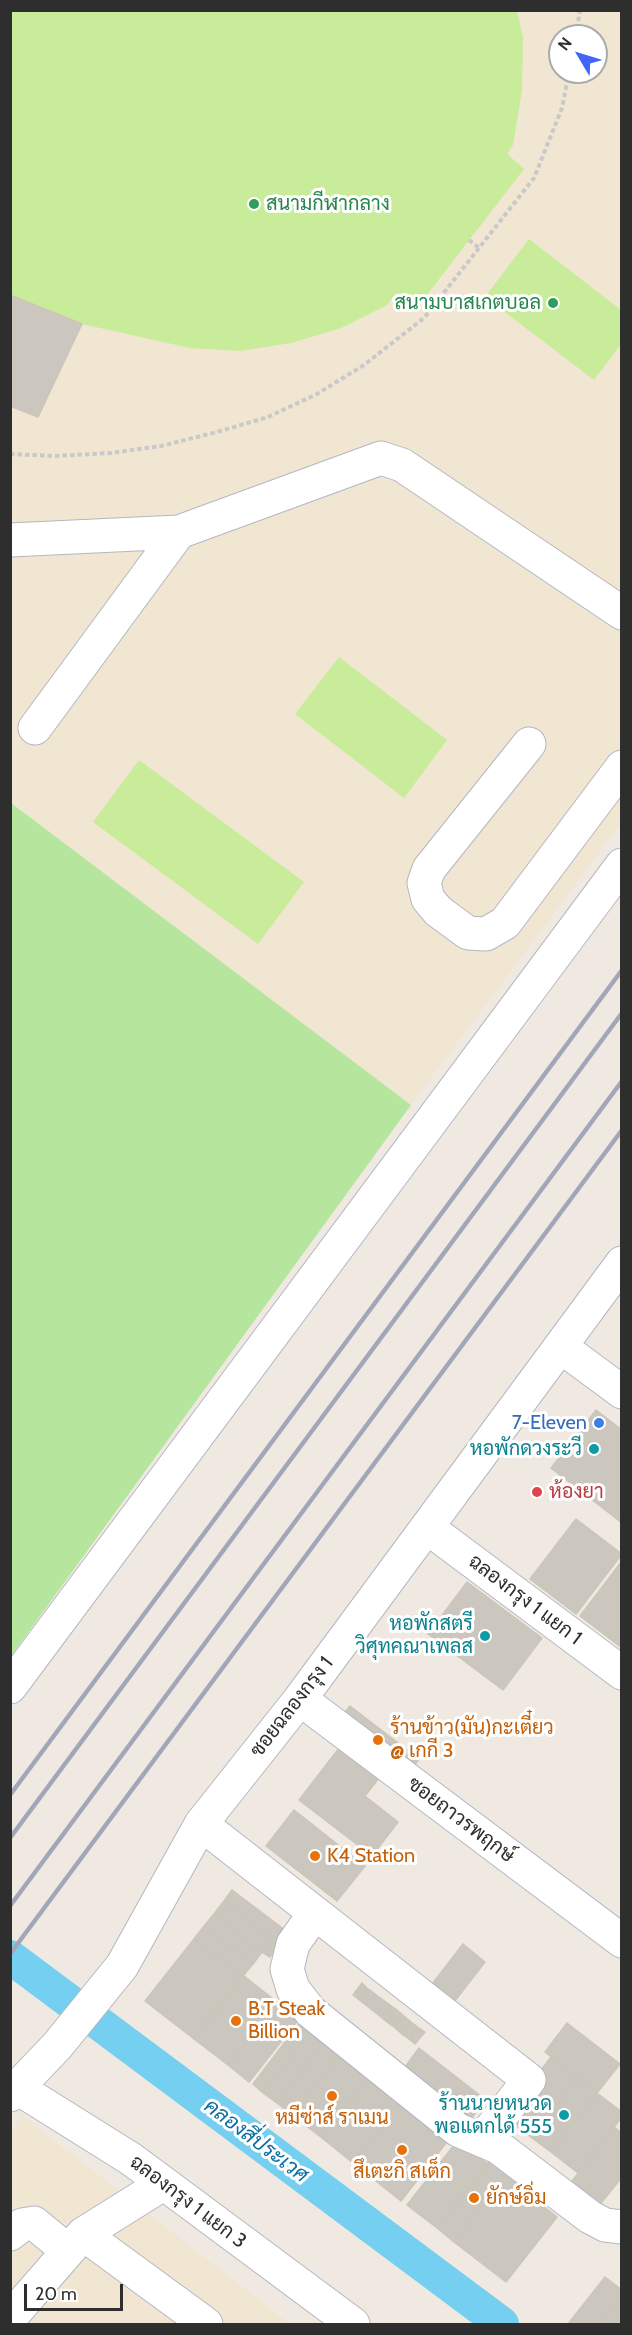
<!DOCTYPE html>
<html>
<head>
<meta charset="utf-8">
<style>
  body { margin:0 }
  #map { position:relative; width:632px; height:2335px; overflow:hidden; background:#efe9e1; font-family:Cabin,sans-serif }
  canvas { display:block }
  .frame { position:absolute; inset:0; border:12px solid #2e2e2e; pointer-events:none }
  .north { position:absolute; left:548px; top:24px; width:60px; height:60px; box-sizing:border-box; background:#fff; border:2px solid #ababab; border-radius:50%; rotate:308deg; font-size:16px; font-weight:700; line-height:24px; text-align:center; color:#2e2e2e }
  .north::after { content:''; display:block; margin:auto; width:21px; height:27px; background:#4264fb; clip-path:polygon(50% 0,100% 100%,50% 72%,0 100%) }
  .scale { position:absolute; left:24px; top:2284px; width:99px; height:27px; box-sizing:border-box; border:3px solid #2e2e2e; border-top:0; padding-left:8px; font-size:18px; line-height:21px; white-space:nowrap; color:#2e2e2e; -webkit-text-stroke:4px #fff; paint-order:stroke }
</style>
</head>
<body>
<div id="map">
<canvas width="632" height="2335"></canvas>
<div class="frame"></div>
<div class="north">N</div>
<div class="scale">20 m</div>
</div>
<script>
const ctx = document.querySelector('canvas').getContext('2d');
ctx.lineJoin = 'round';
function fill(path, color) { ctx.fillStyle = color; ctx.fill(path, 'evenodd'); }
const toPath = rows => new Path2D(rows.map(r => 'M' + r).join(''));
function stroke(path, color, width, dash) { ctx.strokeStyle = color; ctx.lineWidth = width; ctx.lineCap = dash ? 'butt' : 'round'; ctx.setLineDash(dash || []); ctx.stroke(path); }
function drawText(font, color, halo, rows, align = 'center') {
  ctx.font = font + ' Cabin,Sarabun,sans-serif'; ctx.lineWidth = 6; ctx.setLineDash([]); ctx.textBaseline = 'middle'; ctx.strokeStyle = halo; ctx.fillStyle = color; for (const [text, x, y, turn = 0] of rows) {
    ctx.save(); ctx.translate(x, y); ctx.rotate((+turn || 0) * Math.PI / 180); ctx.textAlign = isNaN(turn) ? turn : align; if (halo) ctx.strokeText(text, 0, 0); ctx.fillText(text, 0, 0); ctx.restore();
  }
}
fill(toPath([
  [10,11,621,11,621,823,411,1105,11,803],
  [560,36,596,36,596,72,560,72],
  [22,2116,154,2218,290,2324,11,2324,11,2131]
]), '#f0e6d1');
fill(toPath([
  [11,803,411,1105,11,1656]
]), '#b6e59e');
fill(toPath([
  [11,11,517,11,523,38,522,90,513,145,507,154,524,169,416,309,396,293,387,305,341,328,291,343,240,351,190,348,82,324,11,295],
  [529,239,621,310,621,344,594,380,485,297],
  [339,657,447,740,404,798,295,714],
  [139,760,304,882,258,944,93,822]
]), '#c9ec9a');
stroke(toPath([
  [10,1957,502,2324]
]), '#75cff0', 34);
const building = toPath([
  [10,295,82,324,38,417,10,406,10,295],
  [596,1410,622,1430,622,1523,551,1468,596,1410],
  [576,1519,622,1554,576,1614,530,1579,576,1519],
  [622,1561,622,1648,580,1616,622,1561],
  [467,1582,542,1638,503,1690,428,1634,467,1582],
  [350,1706,419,1759,407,1775,338,1721,350,1706],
  [340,1747,379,1778,365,1796,398,1822,372,1856,299,1800,340,1747],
  [294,1810,365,1866,337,1901,266,1846,294,1810],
  [232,1890,281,1927,272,1939,224,1901,232,1890],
  [224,1901,272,1939,262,1952,214,1914,224,1901],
  [214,1914,262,1952,253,1964,204,1926,214,1914],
  [204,1926,253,1964,242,1977,194,1939,204,1926],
  [281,1927,289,1933,270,1957,262,1952,281,1927],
  [194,1939,242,1977,194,2039,145,2001,194,1939],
  [463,1944,485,1962,451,2006,429,1988,463,1944],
  [244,1976,277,2002,228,2065,194,2039,244,1976],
  [362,1983,367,1988,358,1999,353,1995,362,1983],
  [367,1988,390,2005,381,2017,358,1999,367,1988],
  [277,2002,299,2019,249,2082,228,2065,277,2002],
  [390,2005,397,2010,387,2022,381,2017,390,2005],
  [397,2010,404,2016,394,2027,387,2022,397,2010],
  [404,2016,411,2022,402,2034,394,2027,404,2016],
  [301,2021,312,2030,263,2093,253,2084,301,2021],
  [411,2022,419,2028,409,2039,402,2034,411,2022],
  [567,2023,620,2064,597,2093,545,2052,567,2023],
  [419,2028,425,2032,415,2044,409,2039,419,2028],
  [312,2030,326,2040,277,2103,263,2093,312,2030],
  [326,2040,341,2053,292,2115,277,2103,326,2040],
  [419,2048,486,2100,468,2122,402,2071,419,2048],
  [341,2053,371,2076,322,2138,292,2115,341,2053],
  [551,2057,578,2078,532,2138,505,2117,551,2057],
  [371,2076,402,2100,353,2163,322,2138,371,2076],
  [578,2078,597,2093,551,2152,532,2138,578,2078],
  [597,2093,622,2112,622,2117,578,2173,551,2152,597,2093],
  [402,2100,450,2138,401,2201,353,2163,402,2100],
  [614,2127,622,2133,622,2177,598,2207,569,2185,614,2127],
  [458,2140,488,2164,437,2228,407,2205,458,2140],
  [495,2154,512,2167,454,2242,437,2228,495,2154],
  [512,2167,550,2197,543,2206,557,2217,506,2282,454,2242,512,2167],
  [605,2277,622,2290,622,2296,599,2324,568,2324,605,2277],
  [622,2296,622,2324,599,2324,622,2296]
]);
fill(building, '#cbc7bf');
stroke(building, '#cbc5ba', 1.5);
const minor = toPath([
  [10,540,179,532,381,458,402,465,622,613],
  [35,728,179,532],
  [529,744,429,869,424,883,428,899,438,911,468,933,486,934,505,923,622,767],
  [561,1347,622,1392],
  [428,1528,622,1673],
  [10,1687,622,865],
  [300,1699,622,1941],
  [201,1824,529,2080,482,2140],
  [315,1913,293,1944,287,1969,293,1989,311,2012,458,2130,498,2147,590,2217,605,2225,622,2227],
  [16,2087,131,2159,353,2324],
  [10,2095,57,2046,122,1966,201,1824,300,1699,622,1263],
  [10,2234,22,2225,34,2223,68,2251],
  [83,2234,206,2324],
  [10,2318,83,2234,163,2184]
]);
stroke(minor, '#b4b7c1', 35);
stroke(toPath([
  [576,36,580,10],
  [469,240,479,248],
  [10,454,55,456,111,453,161,446,217,432,268,417,317,394,364,365,424,318,534,178,562,108,569,72]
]), '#c9c9c9', 4, [4.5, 3]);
stroke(minor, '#fff', 33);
stroke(toPath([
  [10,1795,622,970],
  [10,1838,622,1013],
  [10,1906,622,1081],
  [10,1954,622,1130]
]), '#a3a6b8', 4.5);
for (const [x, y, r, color] of [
  [254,204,6,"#2e9e5b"],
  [553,303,6,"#2e9e5b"],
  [599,1423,6,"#3f7fe0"],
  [594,1449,6,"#0f9aa8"],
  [537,1492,6,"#e0444e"],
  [485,1636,6,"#0f9aa8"],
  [378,1740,6,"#e8710a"],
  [315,1856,6,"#e8710a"],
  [236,2021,6,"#e8710a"],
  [332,2096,6,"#e8710a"],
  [564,2115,6,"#0f9aa8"],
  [402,2150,6,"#e8710a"],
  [474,2198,6,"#e8710a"]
]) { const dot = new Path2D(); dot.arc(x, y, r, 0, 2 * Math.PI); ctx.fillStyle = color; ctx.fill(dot); stroke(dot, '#fff', 2); }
drawText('20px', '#27864d', '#fff', [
  ["สนามกีฬากลาง",266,204],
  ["สนามบาสเกตบอล",541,303,"right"]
], 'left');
drawText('20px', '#366cbe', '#fff', [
  ["7-Eleven",587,1423]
], 'right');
drawText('20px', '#0d838f', '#fff', [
  ["หอพักดวงระวี",582,1449],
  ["หอพักสตรี",473,1624],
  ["วิศุทคณาเพลส",473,1647],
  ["ร้านนายหนวด",552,2104],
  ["พอแดกได้ 555",552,2127]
], 'right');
drawText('20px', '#be3a42', '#fff', [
  ["ห้องยา",549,1492]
], 'left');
drawText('20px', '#2e2e2e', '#fff', [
  ["ฉลองกรุง 1 แยก 1",525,1600,37],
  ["ซอยฉลองกรุง 1",292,1707,-52],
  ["ซอยถาวรพฤกษ์",461,1820,37],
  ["ฉลองกรุง 1 แยก 3",188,2202,37]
]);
drawText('20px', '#c56008', '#fff', [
  ["ร้านข้าว(มัน)กะเตี๋ยว",390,1728],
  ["@ เกกี 3",390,1751],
  ["K4 Station",327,1856],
  ["B.T Steak",248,2009],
  ["Billion",248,2032],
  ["หมีซ่าส์ ราเมน",332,2118,"center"],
  ["สึเตะกิ สเต็ก",402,2172,"center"],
  ["ยักษ์อิ่ม",486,2198]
], 'left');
drawText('italic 21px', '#0d6fa3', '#fff', [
  ["คลองสี่ประเวศ",256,2141,37]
]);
</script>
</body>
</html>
